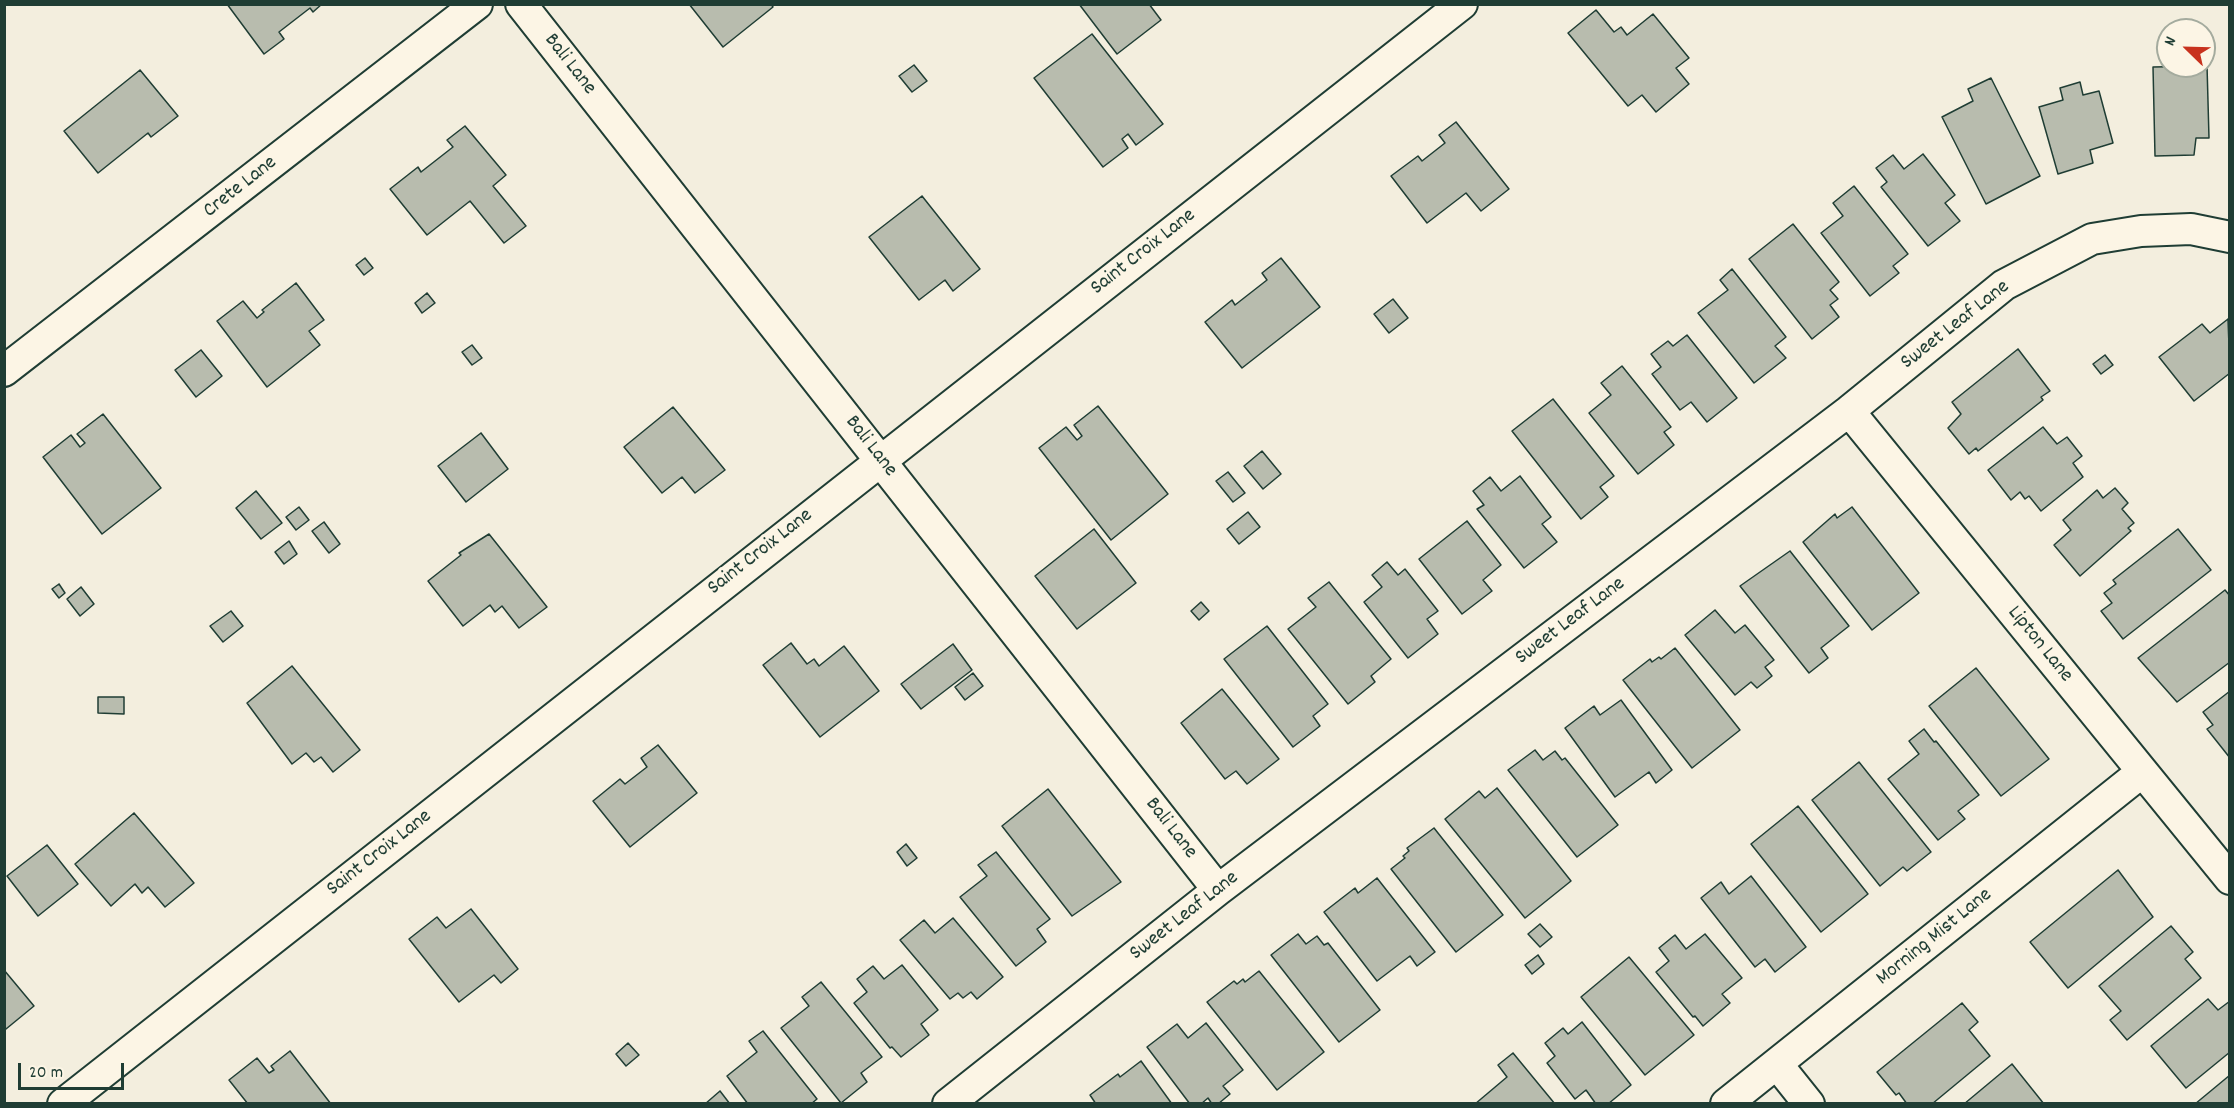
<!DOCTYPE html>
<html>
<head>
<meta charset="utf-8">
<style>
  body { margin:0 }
  #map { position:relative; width:2234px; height:1108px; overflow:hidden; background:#f3eede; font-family:Dekko,sans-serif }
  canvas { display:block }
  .frame { position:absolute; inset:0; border:6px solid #1f3d34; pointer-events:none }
  .north { position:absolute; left:2156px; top:18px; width:60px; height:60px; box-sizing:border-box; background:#fcf5e5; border:2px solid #a4ab9e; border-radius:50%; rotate:293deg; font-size:16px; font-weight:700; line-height:24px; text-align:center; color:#1f3d34 }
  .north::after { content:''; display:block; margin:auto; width:21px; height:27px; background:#c8321e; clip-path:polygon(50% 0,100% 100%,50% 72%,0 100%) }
  .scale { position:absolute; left:18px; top:1063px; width:106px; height:27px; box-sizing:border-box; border:3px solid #1f3d34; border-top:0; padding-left:8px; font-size:18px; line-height:21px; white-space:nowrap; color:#1f3d34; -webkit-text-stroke:4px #fcf5e5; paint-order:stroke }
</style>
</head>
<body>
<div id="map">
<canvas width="2234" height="1108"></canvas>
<div class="frame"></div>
<div class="north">N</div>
<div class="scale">20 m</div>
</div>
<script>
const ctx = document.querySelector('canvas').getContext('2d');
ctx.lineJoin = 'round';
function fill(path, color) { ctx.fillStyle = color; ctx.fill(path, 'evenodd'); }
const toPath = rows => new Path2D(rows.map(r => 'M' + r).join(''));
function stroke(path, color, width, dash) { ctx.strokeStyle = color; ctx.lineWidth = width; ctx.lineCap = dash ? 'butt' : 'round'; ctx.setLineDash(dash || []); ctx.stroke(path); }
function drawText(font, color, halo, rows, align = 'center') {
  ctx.font = font + ' Dekko,sans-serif'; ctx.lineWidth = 6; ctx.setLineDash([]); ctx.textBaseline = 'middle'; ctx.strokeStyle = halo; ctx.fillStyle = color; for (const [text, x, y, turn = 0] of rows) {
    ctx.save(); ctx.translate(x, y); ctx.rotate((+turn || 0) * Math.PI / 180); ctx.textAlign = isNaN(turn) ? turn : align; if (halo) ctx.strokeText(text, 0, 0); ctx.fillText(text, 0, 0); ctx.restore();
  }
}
const building = toPath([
  [227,4,322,4,313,12,310,8,279,32,284,39,264,54,227,4],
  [689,4,771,4,773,7,723,47,689,4],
  [1079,4,1149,4,1161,20,1117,54,1079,4],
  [1596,10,1614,32,1621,27,1627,35,1653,14,1689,58,1676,68,1689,84,1656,112,1642,95,1628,106,1568,33,1596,10],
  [1092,34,1163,124,1136,145,1128,134,1122,139,1128,148,1103,167,1034,78,1092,34],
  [2205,52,2205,65,2207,65,2209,138,2196,138,2194,155,2155,156,2153,67,2204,66,2205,52],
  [914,65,927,81,912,92,899,76,914,65],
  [140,70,178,116,151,137,148,133,98,173,64,131,140,70],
  [1991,78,2040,176,1986,204,1942,117,1973,101,1968,89,1991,78],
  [2080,82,2083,95,2099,91,2113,143,2090,150,2093,163,2058,174,2039,107,2063,100,2060,88,2080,82],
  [1456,122,1509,189,1481,211,1466,193,1427,223,1391,176,1418,156,1422,161,1445,143,1439,135,1456,122],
  [465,126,506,175,493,186,526,226,504,243,470,201,427,235,390,189,418,167,421,172,453,147,447,140,465,126],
  [1923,154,1955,195,1945,203,1960,221,1928,246,1881,187,1887,182,1876,168,1893,155,1904,169,1923,154],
  [1854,186,1908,254,1893,266,1899,273,1870,296,1821,233,1843,216,1833,203,1854,186],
  [922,196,980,269,953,291,945,280,919,300,869,237,922,196],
  [1793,224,1839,282,1830,290,1838,299,1830,305,1839,317,1812,339,1749,259,1793,224],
  [365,258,373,268,364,275,356,265,365,258],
  [1281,258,1320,307,1242,368,1205,322,1232,300,1235,305,1267,280,1262,273,1281,258],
  [1732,269,1786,337,1775,346,1786,358,1754,383,1698,313,1728,290,1720,280,1732,269],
  [296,283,324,320,309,331,320,345,267,387,217,321,243,301,257,318,264,312,262,310,296,283],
  [427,293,435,303,422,313,415,303,427,293],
  [1393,299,1408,318,1389,333,1374,314,1393,299],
  [2228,319,2230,373,2194,401,2159,357,2202,324,2210,333,2228,319],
  [1687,335,1737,398,1707,422,1691,402,1680,410,1652,374,1661,367,1651,354,1668,341,1673,346,1687,335],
  [472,345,482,358,472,365,462,352,472,345],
  [2018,349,2050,391,2041,397,2043,400,1978,451,1976,448,1969,454,1948,428,1961,414,1952,402,2018,349],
  [201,350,222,376,196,397,175,370,201,350],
  [2105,355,2113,365,2101,374,2093,364,2105,355],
  [1622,366,1671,427,1664,432,1674,445,1638,474,1589,413,1611,395,1601,383,1622,366],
  [1553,399,1614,476,1600,487,1608,497,1581,519,1512,431,1553,399],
  [1098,406,1168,494,1111,540,1039,448,1066,427,1077,440,1082,436,1074,425,1098,406],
  [673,407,725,470,695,493,682,477,662,493,624,447,673,407],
  [103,414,161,488,102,534,43,457,71,435,80,447,85,443,77,434,103,414],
  [2043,427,2057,444,2067,437,2082,456,2073,463,2083,477,2041,511,2029,496,2025,499,2020,492,2011,500,1988,470,2043,427],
  [481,433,508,469,466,502,438,466,481,433],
  [1262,451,1281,474,1263,489,1244,466,1262,451],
  [1228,472,1245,493,1233,502,1216,481,1228,472],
  [1520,476,1551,517,1542,524,1557,542,1524,568,1477,509,1484,505,1473,491,1490,477,1501,491,1520,476],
  [2115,488,2128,503,2122,509,2134,523,2128,528,2131,531,2080,576,2054,545,2071,530,2063,520,2097,490,2103,498,2115,488],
  [256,491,282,523,261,539,236,508,256,491],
  [299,507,309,520,296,530,286,517,299,507],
  [1852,507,1919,593,1872,630,1803,542,1835,514,1837,518,1852,507],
  [1248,512,1260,527,1239,544,1227,529,1248,512],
  [1467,521,1501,565,1483,580,1492,591,1462,614,1419,559,1467,521],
  [324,522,340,544,329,553,312,531,324,522],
  [1094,529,1136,583,1077,629,1035,576,1094,529],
  [2178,529,2211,570,2123,639,2101,611,2112,603,2104,593,2116,584,2113,580,2178,529],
  [489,534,547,607,519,628,502,606,495,612,490,605,463,626,428,581,461,555,459,553,489,534],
  [289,541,297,554,284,564,275,552,289,541],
  [1790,551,1849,626,1821,648,1828,658,1809,673,1740,586,1790,551],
  [1387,562,1398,575,1405,569,1438,611,1427,619,1438,634,1408,658,1364,602,1382,587,1372,575,1387,562],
  [1329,582,1391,659,1371,676,1375,682,1348,704,1288,629,1316,607,1308,598,1329,582],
  [59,584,65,593,59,598,52,589,59,584],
  [81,587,94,604,80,616,67,599,81,587],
  [2225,590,2230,596,2230,662,2177,702,2138,658,2225,590],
  [1201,602,1209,611,1199,620,1191,611,1201,602],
  [1715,610,1735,633,1745,625,1774,660,1765,667,1772,676,1757,688,1751,682,1735,695,1685,635,1715,610],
  [231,611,243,626,223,642,210,626,231,611],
  [1267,626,1328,704,1313,716,1320,726,1293,747,1224,659,1267,626],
  [791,643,807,664,814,659,819,666,844,646,879,691,820,737,763,665,791,643],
  [953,644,972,670,921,709,901,684,953,644],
  [1675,648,1740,730,1692,768,1623,680,1650,659,1652,662,1659,657,1661,659,1675,648],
  [292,666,360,750,333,772,321,757,314,762,306,753,292,764,247,703,292,666],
  [1976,668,2049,759,2001,796,1929,706,1976,668],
  [973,673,983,686,965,700,955,687,973,673],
  [1222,689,1279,759,1247,784,1236,771,1225,779,1181,723,1222,689],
  [2230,691,2230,758,2207,729,2213,725,2203,712,2230,691],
  [98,697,124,697,124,714,98,713,98,697],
  [1621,700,1672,770,1656,783,1649,772,1615,797,1565,728,1594,706,1600,715,1621,700],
  [1924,729,1934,742,1936,741,1979,795,1958,811,1965,819,1938,840,1888,779,1919,754,1909,741,1924,729],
  [658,745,697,793,630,847,593,801,620,779,625,784,647,767,641,758,658,745],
  [1535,750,1543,760,1555,751,1562,760,1565,758,1618,825,1577,857,1508,770,1535,750],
  [1859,762,1931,852,1907,871,1903,867,1880,886,1812,800,1859,762],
  [1497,788,1571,881,1525,918,1445,819,1479,791,1485,798,1497,788],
  [1048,789,1121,882,1072,916,1002,826,1048,789],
  [1798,806,1868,894,1821,932,1751,844,1798,806],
  [134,813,194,883,165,907,148,887,142,893,135,884,111,906,75,864,134,813],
  [1434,828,1503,915,1456,952,1391,869,1405,858,1403,856,1409,851,1407,848,1434,828],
  [906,844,917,858,907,866,897,852,906,844],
  [47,845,78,884,38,916,7,876,47,845],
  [996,852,1050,919,1037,929,1046,942,1016,966,960,897,987,876,978,865,996,852],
  [2118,870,2153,917,2068,988,2030,942,2118,870],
  [1751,876,1806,947,1775,972,1765,959,1755,967,1701,898,1721,882,1729,894,1751,876],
  [1377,878,1435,952,1417,966,1410,956,1377,981,1324,912,1355,888,1358,893,1377,878],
  [471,909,518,969,501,983,494,975,459,1002,409,939,437,917,446,928,471,909],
  [953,918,1003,977,977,999,971,992,963,998,958,993,950,999,900,940,924,920,935,933,953,918],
  [1540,924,1552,937,1540,947,1528,934,1540,924],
  [2171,926,2193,952,2185,959,2201,978,2127,1040,2110,1020,2121,1011,2099,986,2171,926],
  [1298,934,1306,944,1317,936,1324,945,1328,943,1380,1010,1339,1042,1271,955,1298,934],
  [1705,934,1742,978,1722,994,1730,1003,1703,1026,1695,1016,1693,1017,1656,972,1669,961,1659,948,1675,935,1686,949,1705,934],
  [1538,955,1544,964,1532,974,1525,965,1538,955],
  [1629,957,1694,1035,1645,1075,1581,997,1629,957],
  [902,965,938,1010,921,1024,929,1035,901,1057,892,1047,890,1048,854,1003,867,992,857,979,873,966,884,979,902,965],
  [4,970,34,1006,6,1029,4,1026,4,970],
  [1259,971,1324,1052,1277,1090,1207,1002,1234,981,1237,984,1243,979,1245,982,1259,971],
  [821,982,882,1057,861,1073,867,1082,841,1103,781,1028,809,1006,802,997,821,982],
  [2208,999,2218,1010,2230,1001,2230,1052,2186,1088,2151,1046,2208,999],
  [1962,1003,1978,1022,1969,1030,1990,1056,1932,1104,1907,1104,1899,1093,1896,1095,1877,1072,1962,1003],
  [1582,1022,1631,1085,1608,1104,1596,1104,1586,1090,1575,1099,1547,1063,1555,1056,1545,1043,1563,1028,1568,1034,1582,1022],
  [1206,1023,1243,1070,1223,1086,1230,1094,1218,1104,1212,1104,1208,1098,1201,1104,1190,1104,1147,1047,1177,1024,1188,1038,1206,1023],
  [763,1031,817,1099,811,1104,748,1104,727,1076,757,1052,749,1041,763,1031],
  [628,1043,639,1055,626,1066,616,1054,628,1043],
  [290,1051,331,1104,248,1104,229,1080,257,1058,269,1073,274,1070,271,1066,290,1051],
  [1513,1053,1555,1104,1475,1104,1507,1077,1498,1065,1513,1053],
  [1141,1061,1172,1104,1096,1104,1090,1095,1118,1074,1120,1077,1141,1061],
  [2012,1064,2044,1104,1964,1104,2012,1064],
  [2230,1075,2230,1104,2195,1104,2230,1075],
  [720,1091,730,1104,705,1104,720,1091]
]);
fill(building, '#b8bcae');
stroke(building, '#1f3d34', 1.5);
const street = toPath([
  [521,4,1218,890],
  [4,371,477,4],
  [1849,411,2230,879],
  [1777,1064,1809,1104],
  [63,1104,1462,4],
  [948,1104,1218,890,1849,411,2004,285,2092,239,2141,231,2191,229,2230,237],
  [1726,1104,2142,772]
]);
stroke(street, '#1f3d34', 34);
stroke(street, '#fcf5e5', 30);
drawText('21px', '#1f3d34', '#fcf5e5', [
  ["Bali Lane",569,65,52],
  ["Crete Lane",241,188,-38],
  ["Saint Croix Lane",1144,253,-38],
  ["Sweet Leaf Lane",1956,326,-38],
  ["Bali Lane",870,447,52],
  ["Saint Croix Lane",761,553,-38],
  ["Sweet Leaf Lane",1571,622,-37],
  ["Lipton Lane",2039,645,51],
  ["Bali Lane",1170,829,52],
  ["Saint Croix Lane",380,854,-38],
  ["Sweet Leaf Lane",1185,917,-38],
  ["Morning Mist Lane",1935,938,-39]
]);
</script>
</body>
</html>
